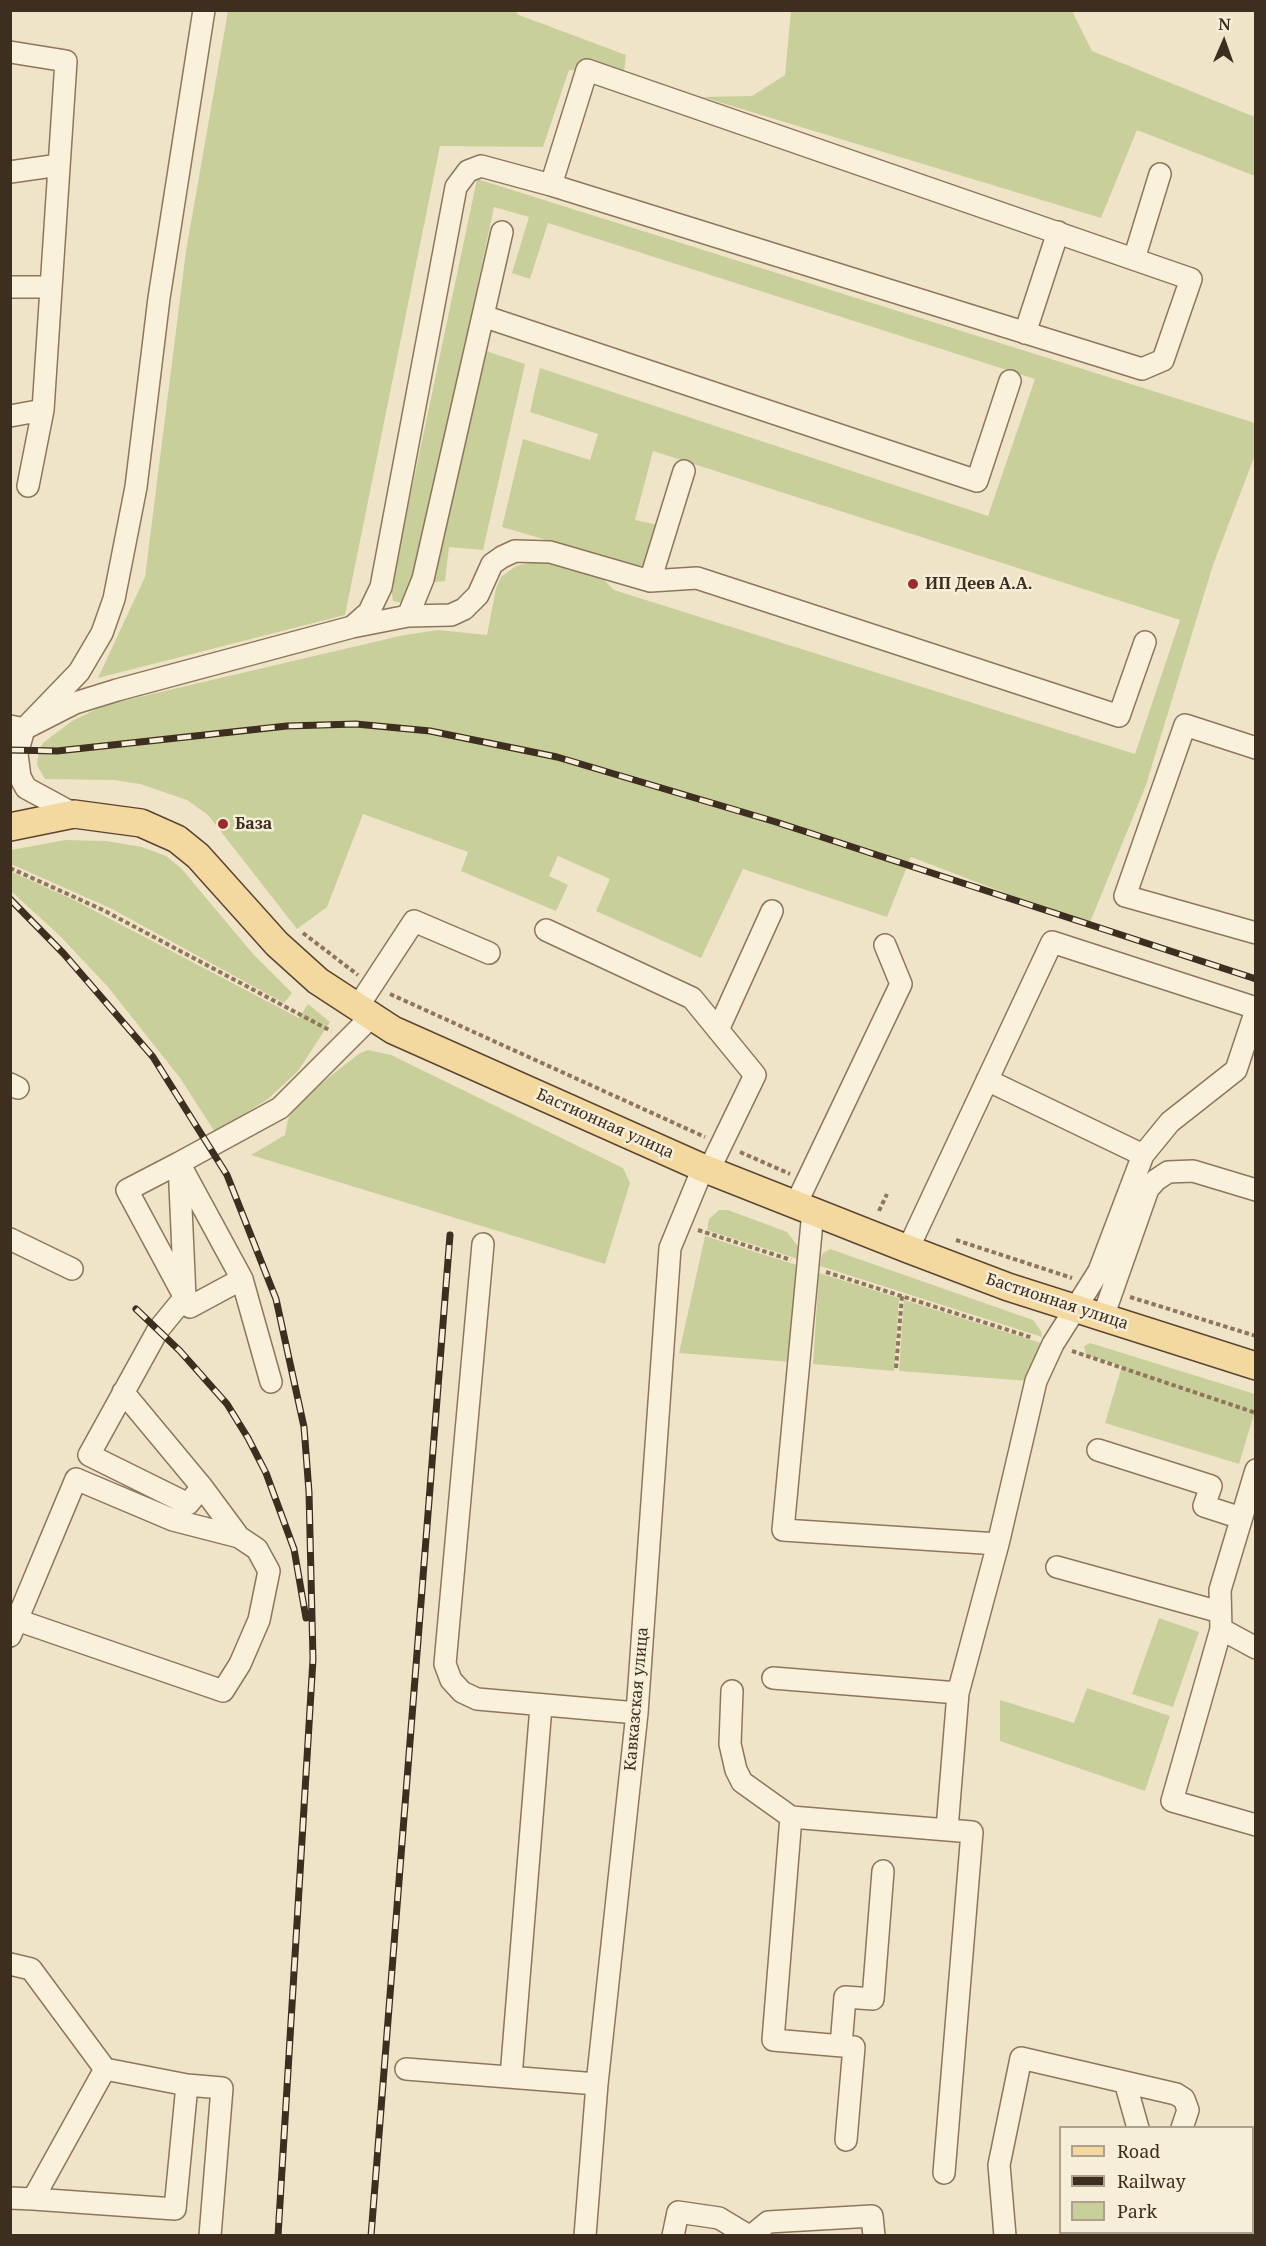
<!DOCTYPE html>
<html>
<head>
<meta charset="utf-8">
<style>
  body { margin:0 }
  #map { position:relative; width:1266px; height:2246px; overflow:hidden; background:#f0e4c8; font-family:"Noto Serif",serif }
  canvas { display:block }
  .frame { position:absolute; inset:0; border:12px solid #3d2e20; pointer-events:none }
  .legend { position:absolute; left:1059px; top:2126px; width:195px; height:108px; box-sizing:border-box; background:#f7eed8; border:2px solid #ada18e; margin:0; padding:8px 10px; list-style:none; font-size:18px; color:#3d2e20 }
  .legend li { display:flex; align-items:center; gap:12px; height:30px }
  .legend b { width:30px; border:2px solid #ada18e }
  .north { position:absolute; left:1194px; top:12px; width:60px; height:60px; -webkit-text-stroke:4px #f7eed8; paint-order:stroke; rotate:2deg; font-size:16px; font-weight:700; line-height:24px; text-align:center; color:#3d2e20 }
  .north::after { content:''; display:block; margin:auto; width:21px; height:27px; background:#3d2e20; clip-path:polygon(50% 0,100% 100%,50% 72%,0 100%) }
</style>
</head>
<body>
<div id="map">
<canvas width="1266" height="2246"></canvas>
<div class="frame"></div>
<ul class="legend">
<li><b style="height:8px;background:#f3d9a0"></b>Road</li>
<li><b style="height:8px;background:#3d2e20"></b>Railway</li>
<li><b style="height:16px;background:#c9cf9b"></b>Park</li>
</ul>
<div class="north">N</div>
</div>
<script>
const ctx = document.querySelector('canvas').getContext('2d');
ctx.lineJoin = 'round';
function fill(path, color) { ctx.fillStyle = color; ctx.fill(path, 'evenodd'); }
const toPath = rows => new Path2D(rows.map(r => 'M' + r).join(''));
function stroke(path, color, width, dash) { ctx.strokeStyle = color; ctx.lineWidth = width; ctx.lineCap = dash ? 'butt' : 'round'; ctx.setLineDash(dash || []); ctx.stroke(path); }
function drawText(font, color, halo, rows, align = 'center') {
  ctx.font = font + ' "Noto Serif",serif'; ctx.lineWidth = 5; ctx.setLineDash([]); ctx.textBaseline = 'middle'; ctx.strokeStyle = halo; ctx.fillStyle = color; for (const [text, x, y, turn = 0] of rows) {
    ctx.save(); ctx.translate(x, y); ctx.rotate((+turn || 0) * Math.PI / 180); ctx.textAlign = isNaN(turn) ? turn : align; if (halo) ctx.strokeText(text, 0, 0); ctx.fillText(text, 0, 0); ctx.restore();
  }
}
fill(toPath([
  [228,11,515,11,519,15,626,55,624,73,569,70,543,147,440,146,345,615,98,678,145,577,186,251],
  [791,11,1072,11,1092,51,1255,117,1255,176,1137,130,1101,218,702,97,752,96,785,75],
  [477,179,1255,423,1255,455,1213,565,1146,785,1089,925,911,857,887,917,743,869,701,958,596,911,610,879,558,856,549,876,568,885,556,911,461,871,468,852,363,814,327,907,297,929,208,815,187,800,140,784,114,780,45,779,37,765,39,749,44,742,72,721,105,705,404,635,438,630,487,635,496,588,501,577,516,566,535,561,556,561,600,576,614,590,1135,754,1180,620,653,451,635,520,663,526,648,563,640,566,628,564,502,527,523,439,590,460,598,434,530,412,540,368,988,516,1035,379,548,223,530,279,512,273,529,217,494,207,415,584,403,603,393,601,391,588],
  [486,351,525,364,483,550,449,547,445,581,426,583],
  [65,840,106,841,142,847,166,856,181,868,253,954,292,993,284,1003,112,909,11,864,11,850],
  [10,871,76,901,299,1018,308,1004,330,1022,298,1071,268,1099,215,1132,180,1078,108,987,61,937,11,891],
  [368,1050,391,1055,623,1168,630,1183,605,1264,251,1155,285,1135,288,1119,300,1100,360,1053],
  [719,1210,728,1210,787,1232,800,1249,801,1260,707,1230,709,1219],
  [705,1236,800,1266,791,1362,679,1353],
  [830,1249,1033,1320,1041,1331,1042,1337,820,1266,822,1254],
  [819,1273,899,1298,894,1371,813,1364],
  [904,1300,1041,1343,1029,1381,899,1371],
  [1090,1343,1255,1394,1255,1411,1239,1464,1105,1423,1122,1366,1086,1355,1084,1346],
  [1159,1618,1199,1632,1173,1707,1132,1694],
  [1087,1688,1170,1716,1145,1791,1000,1741,1000,1700,1074,1723]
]), '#c9cf9b');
const minor = toPath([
  [10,52,66,61,43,410,10,416],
  [10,172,59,165],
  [1134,259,1160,174],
  [10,287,50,287],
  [483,316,977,481,1010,381],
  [1025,333,1058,232],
  [28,486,43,410],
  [650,581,684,471],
  [408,616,451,615,464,609,478,595,492,564,502,557,515,551,550,552,650,581,697,578,1119,716,1145,642],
  [352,627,408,616,423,579,502,232],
  [10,726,24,729,75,703,117,690,352,627,369,612,381,587,456,187,468,171,481,166,551,185,1142,369,1163,360,1191,279,587,70,551,185],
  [1256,748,1185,725,1125,896,1256,933],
  [74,814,26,788,20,777,17,754,24,729,79,672,102,633,114,599,136,487,159,298,204,10],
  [546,930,692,998,755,1075,709,1170],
  [357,1008,414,921,489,953],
  [718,1030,772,911],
  [987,1080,1143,1155],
  [10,1084,18,1088],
  [179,1163,242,1279,190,1307,127,1190,179,1163],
  [796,1204,901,984,885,945],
  [813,1211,783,1530,998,1544,1036,1381,1053,1344,1099,1271,1143,1155,1170,1122,1236,1070,1256,1010],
  [10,1239,72,1269],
  [483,1244,445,1664,451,1680,462,1692,477,1699,637,1713],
  [908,1249,1052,942,1256,1008],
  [242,1279,271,1382],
  [1103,1317,1148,1189,1156,1180,1168,1172,1193,1171,1256,1190],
  [123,1392,202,1487,239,1537],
  [1098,1450,1211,1486,1204,1506,1241,1518],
  [1256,1470,1220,1590,1221,1629,1172,1801,1256,1825],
  [202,1487,188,1504,89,1455,158,1330,185,1297,179,1163,280,1108,371,1017],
  [1057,1567,1220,1612],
  [1221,1629,1256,1648],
  [10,1636,17,1620,76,1479,173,1520,239,1537,257,1549,269,1571,259,1620,240,1664,223,1691,17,1620],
  [773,1678,958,1693],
  [732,1691,730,1744,736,1770,742,1782,791,1817],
  [947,1829,958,1693,998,1544],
  [10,1964,31,1969,105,2069,33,2199,10,2198],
  [841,2046,845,1997,873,1999,883,1871],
  [406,2069,597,2084],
  [511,2077,541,1706],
  [1125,2082,1138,2128],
  [187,2085,222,2088,210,2236],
  [846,2140,854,2047,773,2040,791,1817,972,1832,944,2173],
  [33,2199,175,2209,187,2085,105,2069],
  [1252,2200,1256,2201],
  [1140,2232,1141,2236],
  [585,2236,597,2084,637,1713,670,1248,703,1168],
  [673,2236,678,2212,719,2218,749,2236],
  [751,2236,768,2222,872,2216,874,2236],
  [1005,2236,999,2165,1021,2058,1176,2094,1184,2099,1188,2110,1182,2128]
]);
const major = toPath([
  [10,827,74,814,141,823,177,839,198,856,277,944,318,981,393,1030,703,1168,908,1249,1008,1287,1256,1366]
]);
stroke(minor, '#8d765c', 24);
stroke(major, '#5b4430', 30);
stroke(toPath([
  [10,868,103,910,331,1031],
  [303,933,358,975],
  [390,994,705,1137],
  [740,1152,790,1174],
  [879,1211,887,1194],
  [698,1230,791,1260],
  [956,1240,1072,1278],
  [826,1272,1033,1338],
  [1130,1297,1256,1336],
  [1072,1351,1256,1413],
  [896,1368,902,1296]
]), '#8d765c', 4, [4.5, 3]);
stroke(minor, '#faf1dc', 21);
stroke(major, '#f3d9a0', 27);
const rail = toPath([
  [10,750,57,751,287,726,356,724,430,731,557,757,776,822,1256,979],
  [10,899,64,954,153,1057,227,1175,276,1299,304,1427,309,1492,313,1659,278,2236],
  [136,1309,180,1351,227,1404,248,1438,266,1473,294,1549,306,1618],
  [371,2236,450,1235]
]);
stroke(rail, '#3d2e20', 7);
stroke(rail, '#f7eed8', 4.5, [14]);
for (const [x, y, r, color] of [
  [913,584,6,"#9e2a2b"],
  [223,824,6,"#9e2a2b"]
]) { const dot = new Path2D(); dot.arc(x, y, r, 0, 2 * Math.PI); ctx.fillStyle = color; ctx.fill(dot); stroke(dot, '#f7eed8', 2); }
drawText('bold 16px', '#3d2e20', '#f7eed8', [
  ["ИП Деев А.А.",925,584],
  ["База",235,824]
], 'left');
drawText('16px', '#3d2e20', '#f7eed8', [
  ["Бастионная улица",605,1124,24],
  ["Бастионная улица",1057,1302,18],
  ["Кавказская улица",637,1699,-85]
]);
</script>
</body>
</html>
